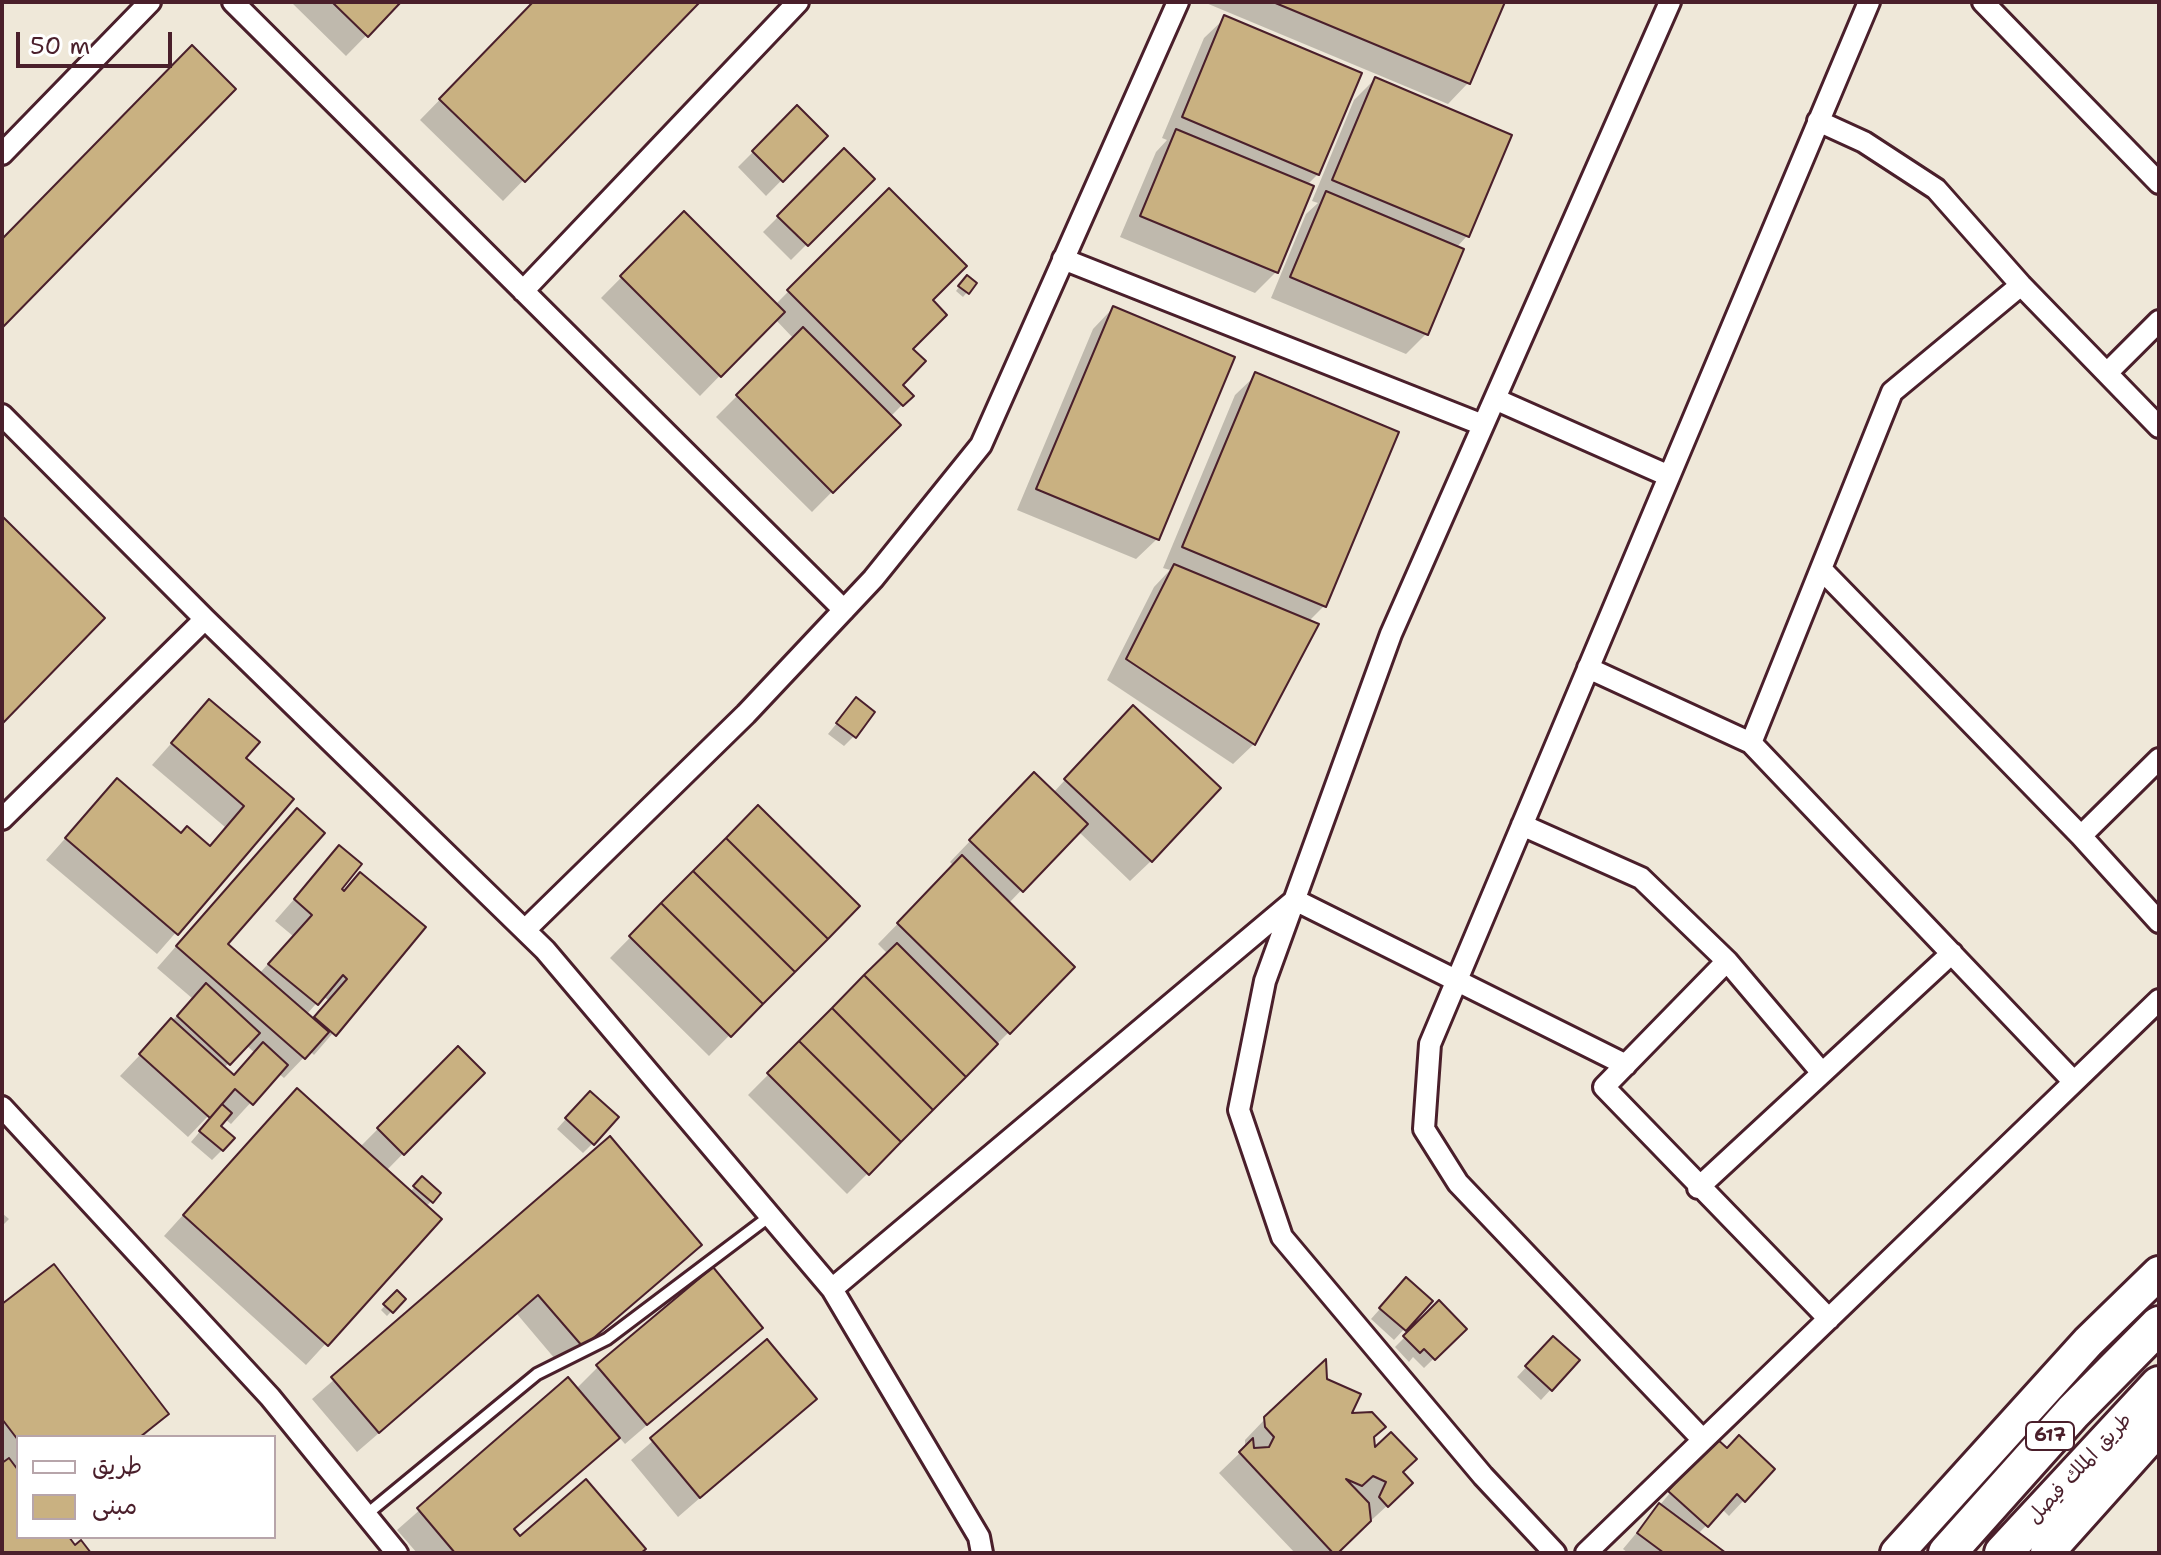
<!DOCTYPE html>
<html>
<head>
<meta charset="utf-8">
<style>
  body { margin:0 }
  #map { position:relative; width:2161px; height:1555px; overflow:hidden; background:#efe8d9; font-family:"Shantell Sans","Playpen Sans Arabic",sans-serif }
  canvas { display:block }
  .frame { position:absolute; inset:0; border:4px solid #4a1f2b; pointer-events:none }
  .legend { position:absolute; left:16px; top:1435px; width:260px; height:104px; box-sizing:border-box; background:#fff; border:2px solid #b7a5aa; margin:0; padding:10px 14px; list-style:none; font-size:24px; color:#4a1f2b }
  .legend li { display:flex; align-items:center; gap:16px; height:40px }
  .legend b { width:40px; border:2px solid #b7a5aa }
  .scale { position:absolute; left:16px; top:32px; width:156px; height:36px; box-sizing:border-box; border:4px solid #4a1f2b; border-top:0; padding-left:10px; font-size:24px; line-height:28px; white-space:nowrap; color:#4a1f2b; -webkit-text-stroke:6px #fff; paint-order:stroke }
</style>
</head>
<body>
<div id="map">
<canvas width="2161" height="1555"></canvas>
<div class="frame"></div>
<ul class="legend">
<li><b style="height:10px;background:#fff"></b>طريق</li>
<li><b style="height:22px;background:#c9b181"></b>مبنى</li>
</ul>
<div class="scale">50 m</div>
</div>
<script>
const ctx = document.querySelector('canvas').getContext('2d');
ctx.lineJoin = 'round';
function fill(path, color) { ctx.fillStyle = color; ctx.fill(path, 'evenodd'); }
const toPath = rows => new Path2D(rows.map(r => 'M' + r).join(''));
function stroke(path, color, width, dash) { ctx.strokeStyle = color; ctx.lineWidth = width; ctx.lineCap = dash ? 'butt' : 'round'; ctx.setLineDash(dash || []); ctx.stroke(path); }
function drawText(font, color, halo, rows, align = 'center') {
  ctx.font = font + ' "Shantell Sans","Playpen Sans Arabic",sans-serif'; ctx.lineWidth = 7; ctx.setLineDash([]); ctx.textBaseline = 'middle'; ctx.strokeStyle = halo; ctx.fillStyle = color; for (const [text, x, y, turn = 0] of rows) {
    ctx.save(); ctx.translate(x, y); ctx.rotate((+turn || 0) * Math.PI / 180); ctx.textAlign = isNaN(turn) ? turn : align; if (halo) ctx.strokeText(text, 0, 0); ctx.fillText(text, 0, 0); ctx.restore();
  }
}
fill(toPath([
  [291,2,399,2,346,56],
  [535,2,697,2,503,201,420,120],
  [1502,2,1468,83,1448,104,1206,3],
  [1225,18,1318,174,1307,185,1312,187,1276,272,1255,293,1120,237,1156,152,1167,140,1162,138,1204,38],
  [1375,79,1467,236,1456,248,1426,334,1406,354,1271,298,1306,214,1318,203,1312,201,1354,100],
  [797,108,825,136,766,196,738,167],
  [844,151,872,179,791,260,763,232],
  [889,190,930,300,900,385,911,396,890,417,898,425,812,512,716,417,794,339,775,319,700,396,601,298,684,214,775,305],
  [963,282,975,283,963,297,956,291],
  [1113,308,1157,539,1136,559,1017,510,1093,329],
  [1256,375,1324,606,1308,622,1254,744,1233,764,1107,680,1154,587,1170,570,1163,568,1235,395],
  [856,700,854,736,844,746,828,734],
  [209,701,243,758,292,800,157,954,46,860,117,780,181,835,208,847,225,827,152,765],
  [1113,728,1151,861,1130,881,1078,831,1008,904,1009,1032,847,1194,748,1095,888,954,878,944,954,866,950,862,1014,795,1053,793],
  [758,808,857,906,709,1056,610,958],
  [277,831,225,944,259,974,293,936,275,921,339,848,339,890,342,892,361,874,424,927,314,1055,310,1051,284,1078,278,1073,231,1124,225,1119,218,1126,222,1150,212,1160,191,1142,213,1116,210,1114,188,1137,120,1076,193,999,157,968],
  [323,996,328,1000,311,1020,306,1015],
  [246,1045,255,1053,233,1076,224,1068],
  [458,1048,482,1073,386,1171,410,1192,422,1179,438,1193,426,1207,440,1219,306,1365,164,1236,277,1111,360,1147],
  [580,1103,593,1143,583,1153,557,1129],
  [610,1139,700,1244,561,1366,517,1314,357,1452,312,1399],
  [2,1213,9,1219,2,1226],
  [1397,1290,1430,1301,1394,1340,1371,1319],
  [397,1293,403,1299,387,1316,381,1310],
  [1439,1303,1464,1329,1424,1368,1413,1357,1409,1362,1395,1347],
  [2,1307,167,1414,143,1437,18,1437,18,1537,67,1537,75,1548,89,1553,2,1553],
  [760,1328,625,1444,618,1436,513,1531,520,1539,639,1553,417,1553,397,1530,568,1380,576,1389,598,1367],
  [766,1342,814,1399,678,1517,631,1460],
  [1544,1348,1577,1361,1541,1400,1517,1377],
  [1325,1380,1374,1451,1401,1473,1390,1503,1336,1553,1295,1553,1219,1473,1245,1448,1245,1440,1266,1418],
  [1701,1456,1744,1500,1729,1516,1722,1509,1698,1534,1723,1553,1628,1553,1623,1549]
]), '#0003');
const building = toPath([
  [332,2,401,2,368,37,332,2],
  [533,2,700,2,525,182,439,99,533,2],
  [1273,2,1505,2,1470,84,1273,2],
  [1224,15,1362,73,1319,175,1182,117,1224,15],
  [192,45,236,89,2,328,2,239,192,45],
  [1375,77,1512,135,1469,237,1332,180,1375,77],
  [797,105,828,136,783,182,752,151,797,105],
  [1176,129,1314,186,1278,273,1140,216,1176,129],
  [844,148,875,179,808,246,777,216,844,148],
  [889,188,967,266,933,300,947,315,913,349,926,361,903,385,914,396,903,406,787,290,889,188],
  [1326,191,1464,249,1428,335,1290,277,1326,191],
  [684,211,785,312,721,377,620,276,684,211],
  [967,275,977,283,969,294,958,286,967,275],
  [1113,306,1235,357,1159,540,1036,489,1113,306],
  [803,327,901,425,833,493,736,395,803,327],
  [1255,372,1399,432,1326,607,1182,547,1255,372],
  [2,516,105,618,2,724,2,516],
  [1174,564,1319,624,1255,745,1126,659,1174,564],
  [856,697,875,712,856,738,836,723,856,697],
  [209,699,260,742,246,758,294,799,178,935,65,838,117,778,181,833,187,826,210,846,244,806,171,743,209,699],
  [1133,705,1221,788,1152,862,1064,779,1133,705],
  [1034,772,1088,824,1023,892,969,840,1034,772],
  [758,805,860,906,828,939,726,838,758,805],
  [297,808,325,833,228,944,329,1032,305,1059,176,946,297,808],
  [726,838,828,939,795,972,693,871,726,838],
  [339,845,362,864,342,889,344,891,360,872,426,927,336,1036,314,1017,347,979,343,975,318,1005,268,964,312,915,294,899,339,845],
  [962,855,1075,967,1010,1034,897,923,962,855],
  [693,871,795,972,763,1004,661,903,693,871],
  [661,903,763,1004,731,1037,629,936,661,903],
  [897,943,998,1044,966,1077,864,975,897,943],
  [864,975,966,1077,933,1110,832,1008,864,975],
  [206,983,260,1033,230,1065,177,1016,206,983],
  [832,1008,933,1110,901,1142,799,1041,832,1008],
  [171,1018,234,1075,263,1042,288,1065,253,1105,235,1089,210,1118,139,1054,171,1018],
  [799,1041,901,1142,869,1175,767,1073,799,1041],
  [458,1046,485,1073,404,1155,377,1128,458,1046],
  [297,1088,442,1219,328,1346,183,1215,297,1088],
  [590,1091,619,1117,594,1145,565,1118,590,1091],
  [222,1104,232,1113,221,1126,235,1138,223,1151,199,1131,222,1104],
  [610,1136,702,1245,583,1347,538,1295,379,1433,331,1377,610,1136],
  [422,1176,441,1193,433,1203,413,1186,422,1176],
  [54,1264,169,1414,140,1437,18,1437,18,1440,2,1419,2,1304,54,1264],
  [713,1267,763,1328,647,1425,596,1365,713,1267],
  [1406,1277,1433,1301,1406,1331,1379,1308,1406,1277],
  [397,1290,406,1299,393,1313,383,1304,397,1290],
  [1439,1300,1467,1329,1435,1360,1424,1349,1420,1353,1403,1336,1439,1300],
  [1553,1336,1580,1360,1552,1391,1525,1366,1553,1336],
  [767,1339,817,1399,700,1498,650,1438,767,1339],
  [1326,1359,1327,1379,1361,1394,1352,1413,1372,1412,1386,1427,1374,1437,1375,1447,1391,1432,1417,1459,1403,1472,1413,1483,1388,1507,1379,1497,1386,1482,1373,1476,1362,1486,1346,1479,1369,1503,1371,1521,1338,1553,1333,1553,1239,1452,1253,1438,1254,1448,1269,1447,1274,1437,1265,1427,1264,1417,1326,1359],
  [568,1377,620,1438,514,1529,520,1536,586,1479,646,1549,641,1553,455,1553,417,1508,568,1377],
  [1739,1435,1775,1469,1745,1502,1737,1494,1708,1527,1668,1491,1716,1438,1727,1448,1739,1435],
  [9,1458,18,1470,18,1537,69,1537,75,1545,81,1540,91,1553,2,1553,2,1463,9,1458],
  [1659,1503,1726,1553,1664,1553,1637,1533,1659,1503]
]);
fill(building, '#c9b181');
stroke(building, '#4a1f2b', 2);
const lane = toPath([
  [367,1514,537,1374,607,1339,770,1216]
]);
const street = toPath([
  [233,2,844,610],
  [1983,2,2159,183],
  [1818,121,1864,142,1936,189,2021,285,2159,427],
  [2,154,150,2],
  [1063,259,1483,425],
  [523,291,798,2],
  [2108,372,2159,321],
  [1495,399,1669,476],
  [2,415,205,619,545,950,832,1289],
  [1821,569,2081,836,2159,922],
  [1588,668,1751,743,2074,1082],
  [1751,743,1892,392,2021,285],
  [2,819,205,619],
  [1522,825,1641,878,1727,961,1822,1073],
  [2081,836,2159,759],
  [525,930,746,714,873,579,981,445,1178,2],
  [1727,961,1604,1087,1829,1319],
  [2,1107,270,1397,397,1553],
  [1698,1188,1952,953],
  [1703,1440,1458,1183,1424,1129,1430,1044,1869,2],
  [982,1553,979,1537,832,1289,1295,900,1626,1065],
  [1555,1553,1483,1476,1282,1237,1239,1110,1265,981,1391,634,1670,2],
  [1586,1553,2159,1000]
]);
const primary = toPath([
  [1897,1553,2088,1342,2159,1273],
  [2047,1553,2159,1428]
]);
const highway = toPath([
  [1947,1553,2073,1412,2159,1325],
  [2003,1553,2159,1385]
]);
stroke(lane, '#4a1f2b', 16);
stroke(street, '#4a1f2b', 26);
stroke(primary, '#4a1f2b', 38);
stroke(highway, '#4a1f2b', 42);
stroke(lane, '#fff', 10);
stroke(street, '#fff', 20);
stroke(primary, '#fff', 32);
stroke(highway, '#fff', 36);
for (const [x, y, w] of [
  [2050,1436,48]
]) { const box = new Path2D(); box.roundRect(x - w / 2, y - 14, w, 28, 6); ctx.fillStyle = '#fff'; ctx.fill(box); stroke(box, '#4a1f2b', 2); }
drawText('bold 18px', '#4a1f2b', null, [
  ["617",2050,1436]
]);
drawText('20px', '#4a1f2b', '#fff', [
  ["طريق الملك فيصل",2080,1469,-47]
]);
</script>
</body>
</html>
